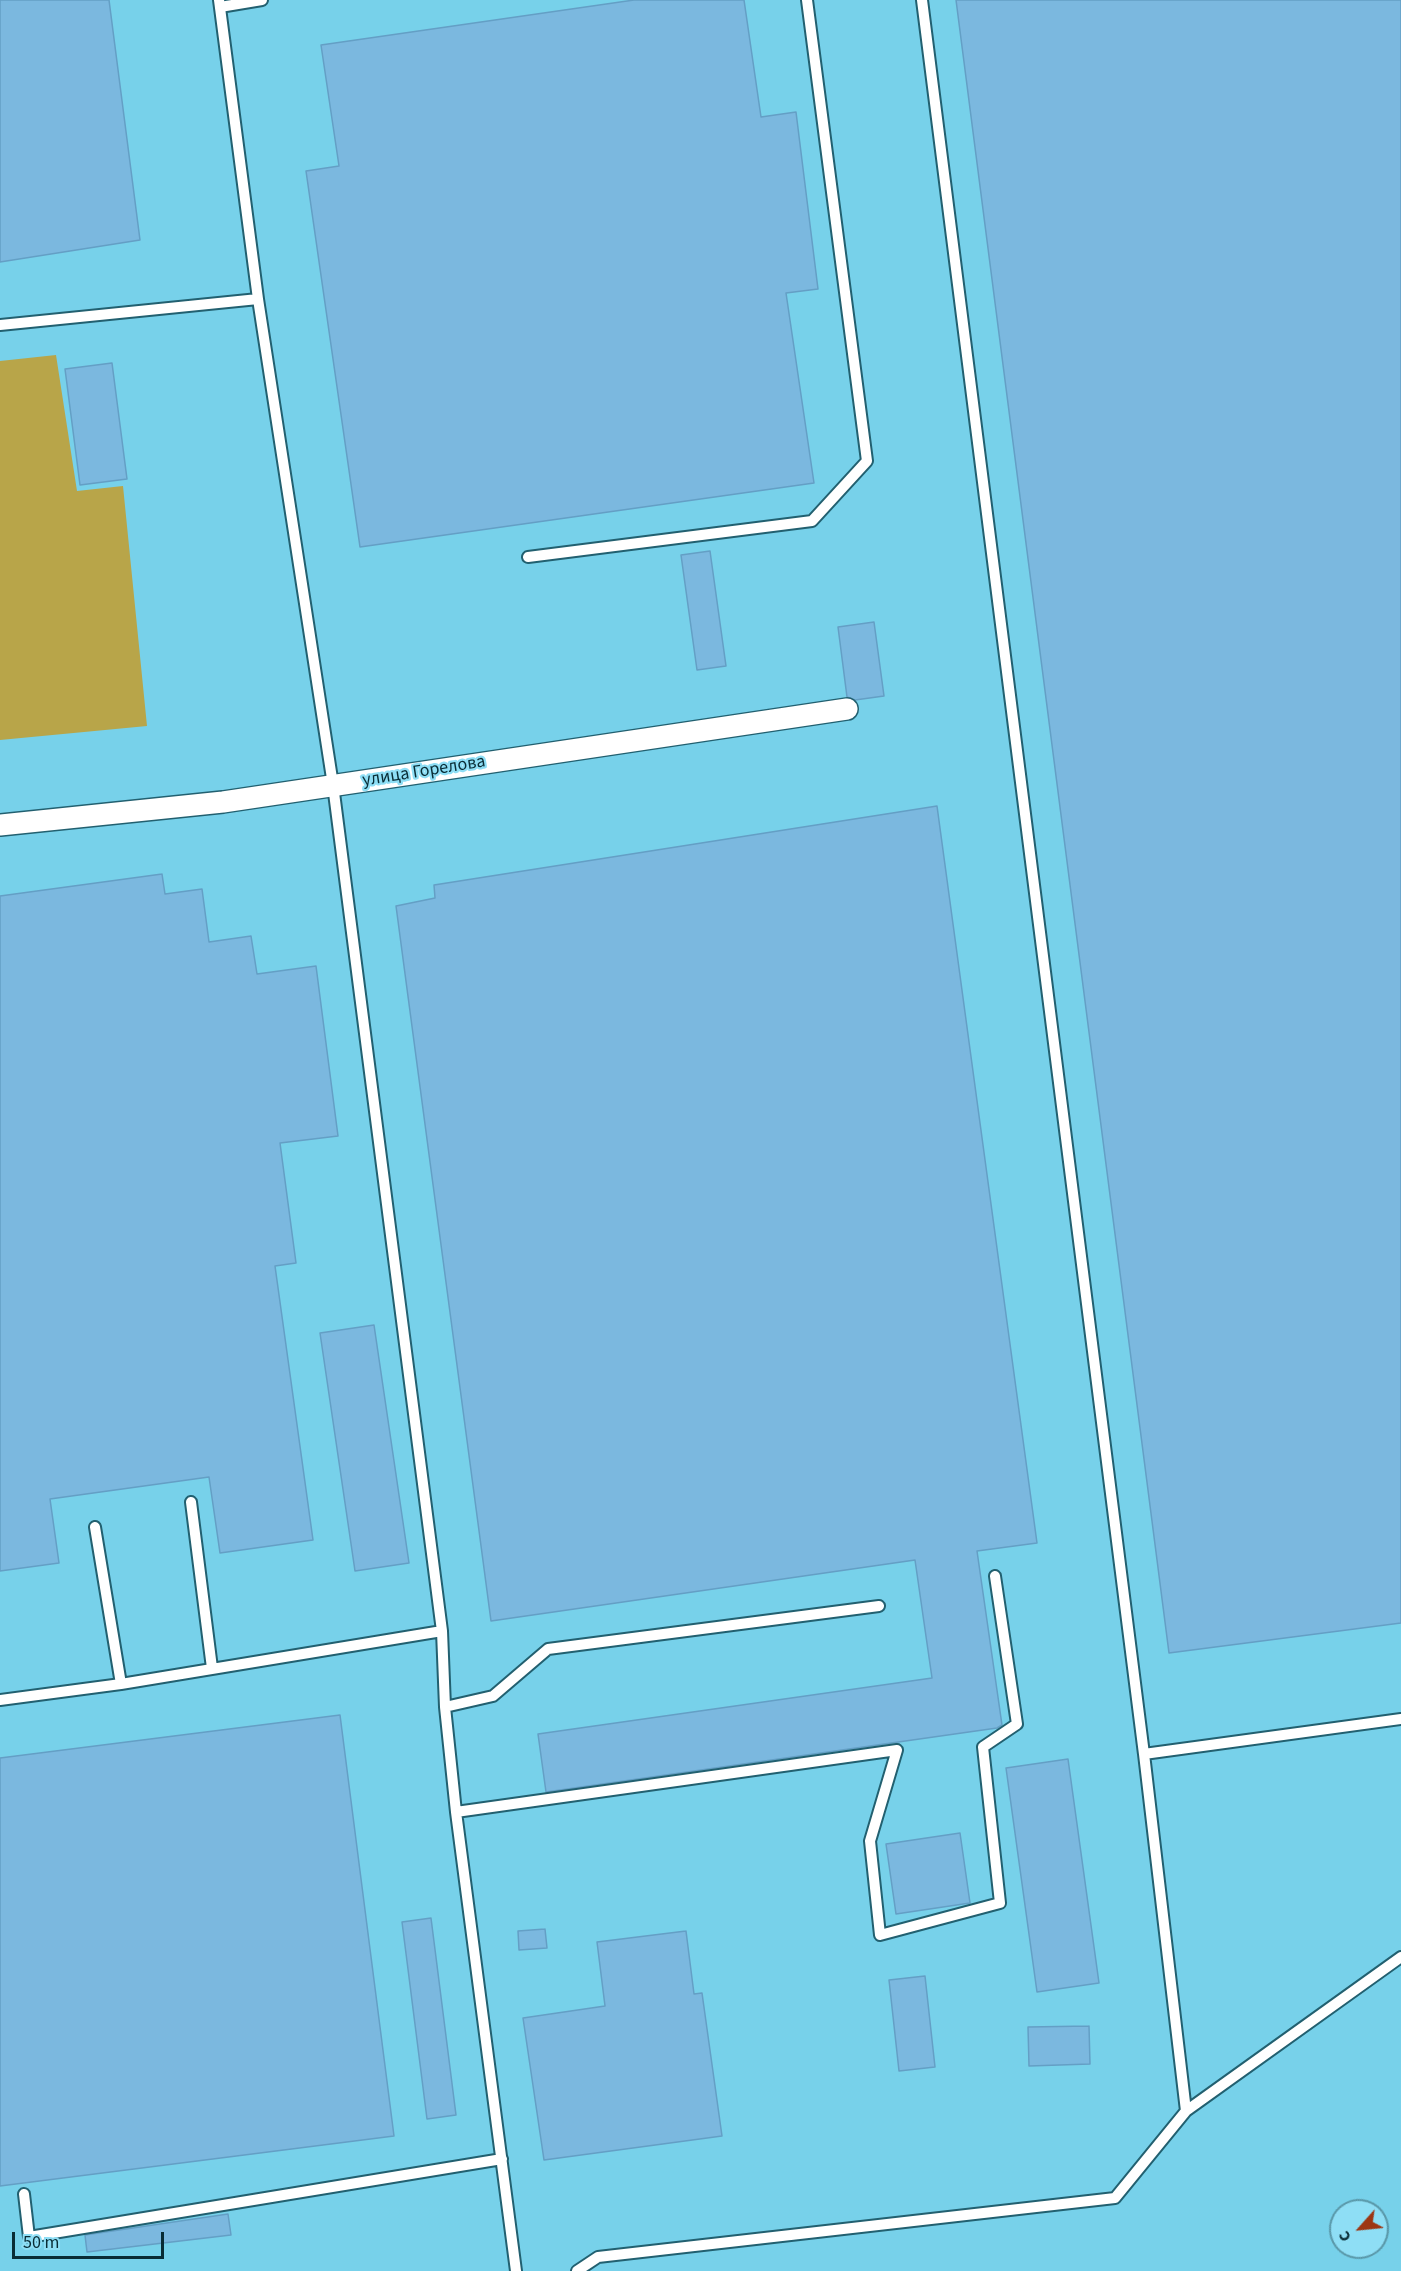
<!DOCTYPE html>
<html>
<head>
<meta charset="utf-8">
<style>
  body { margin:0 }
  #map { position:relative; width:1401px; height:2271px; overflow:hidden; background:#8edef5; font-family:"Source Sans 3",sans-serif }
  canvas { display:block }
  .north { position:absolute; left:1329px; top:2199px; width:60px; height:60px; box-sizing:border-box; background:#8edef5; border:2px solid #5997a8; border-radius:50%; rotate:243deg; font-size:16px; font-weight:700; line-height:24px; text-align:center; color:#092c35 }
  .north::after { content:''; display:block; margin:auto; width:21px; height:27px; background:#9d3613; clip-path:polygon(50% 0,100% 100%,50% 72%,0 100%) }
  .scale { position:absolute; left:12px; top:2232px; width:152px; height:27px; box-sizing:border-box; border:3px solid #092c35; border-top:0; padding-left:8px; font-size:18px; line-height:21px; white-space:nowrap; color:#092c35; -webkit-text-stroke:4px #8edef5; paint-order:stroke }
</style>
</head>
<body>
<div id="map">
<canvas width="1401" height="2271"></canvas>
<div class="north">С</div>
<div class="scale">50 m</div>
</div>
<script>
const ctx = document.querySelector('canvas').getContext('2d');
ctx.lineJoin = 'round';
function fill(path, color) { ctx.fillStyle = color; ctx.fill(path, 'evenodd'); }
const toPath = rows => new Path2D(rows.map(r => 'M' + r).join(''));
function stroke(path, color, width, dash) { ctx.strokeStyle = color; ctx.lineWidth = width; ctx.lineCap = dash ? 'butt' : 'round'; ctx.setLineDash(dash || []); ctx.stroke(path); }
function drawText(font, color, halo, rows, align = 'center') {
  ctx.font = font + ' "Source Sans 3",sans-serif'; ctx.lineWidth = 4.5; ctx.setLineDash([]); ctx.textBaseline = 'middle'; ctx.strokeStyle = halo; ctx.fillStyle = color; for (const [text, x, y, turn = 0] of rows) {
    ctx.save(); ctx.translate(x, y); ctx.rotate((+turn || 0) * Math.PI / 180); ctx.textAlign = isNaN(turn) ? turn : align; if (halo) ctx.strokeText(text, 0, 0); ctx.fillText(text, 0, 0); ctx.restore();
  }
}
fill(toPath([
  [0,0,1401,0,1401,2271,0,2271],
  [1341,2211,1377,2211,1377,2247,1341,2247]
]), '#77d1ea');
fill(toPath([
  [56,355,77,491,123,486,147,726,0,740,0,361]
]), '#b8a549');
const building = toPath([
  [0,0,109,0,140,240,0,262,0,0],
  [634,0,744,0,761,117,796,112,818,289,786,293,814,483,360,547,306,171,339,166,321,45,634,0],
  [956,0,1401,0,1401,1623,1169,1653,956,0],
  [112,363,127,479,80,485,65,369,112,363],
  [710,551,726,666,697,670,681,555,710,551],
  [874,622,884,696,855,700,847,697,838,627,874,622],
  [937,806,1037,1543,977,1551,1002,1725,997,1728,546,1792,538,1734,932,1678,915,1560,491,1621,396,906,435,898,434,885,937,806],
  [162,874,165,894,202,889,209,942,251,936,257,974,316,966,338,1136,280,1143,296,1263,275,1266,313,1540,220,1553,209,1477,50,1499,59,1563,0,1571,0,896,162,874],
  [374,1325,409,1563,355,1571,320,1333,374,1325],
  [340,1715,394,2136,0,2186,0,1758,340,1715],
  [1068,1759,1099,1983,1037,1992,1006,1768,1068,1759],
  [960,1833,970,1903,896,1914,886,1844,960,1833],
  [431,1918,456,2115,427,2119,402,1922,431,1918],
  [545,1929,547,1948,519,1950,518,1931,545,1929],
  [686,1931,694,1994,702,1993,722,2136,544,2160,523,2018,605,2006,597,1942,686,1931],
  [925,1976,935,2067,899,2071,889,1980,925,1976],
  [1089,2026,1090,2064,1029,2066,1028,2027,1089,2026],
  [228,2214,231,2235,87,2252,85,2235,228,2214]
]);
fill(building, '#7bb8df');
stroke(building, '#649fc5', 1.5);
const service = toPath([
  [219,0,258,299],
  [922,0,1144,1754,1186,2111],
  [220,7,262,0],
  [0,325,258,299,333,785,442,1631,445,1707,456,1812,516,2271],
  [528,557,812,521,867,461,807,0],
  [191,1502,212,1668],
  [95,1527,121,1684],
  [0,1700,121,1684,442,1631],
  [445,1707,493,1696,548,1649,879,1606],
  [1144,1754,1401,1719],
  [456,1812,897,1750,870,1841,880,1935,1000,1903,983,1747,1017,1724,995,1576],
  [24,2194,29,2237,502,2159],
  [577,2271,598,2257,1115,2198,1186,2111,1401,1957]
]);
const minor = toPath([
  [0,825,223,802,847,709]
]);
stroke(service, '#226070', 14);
stroke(minor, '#226070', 24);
stroke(service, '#fff', 10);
stroke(minor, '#fff', 21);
drawText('18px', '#092c35', '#8edef5', [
  ["улица Горелова",424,772,-9]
]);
</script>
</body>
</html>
